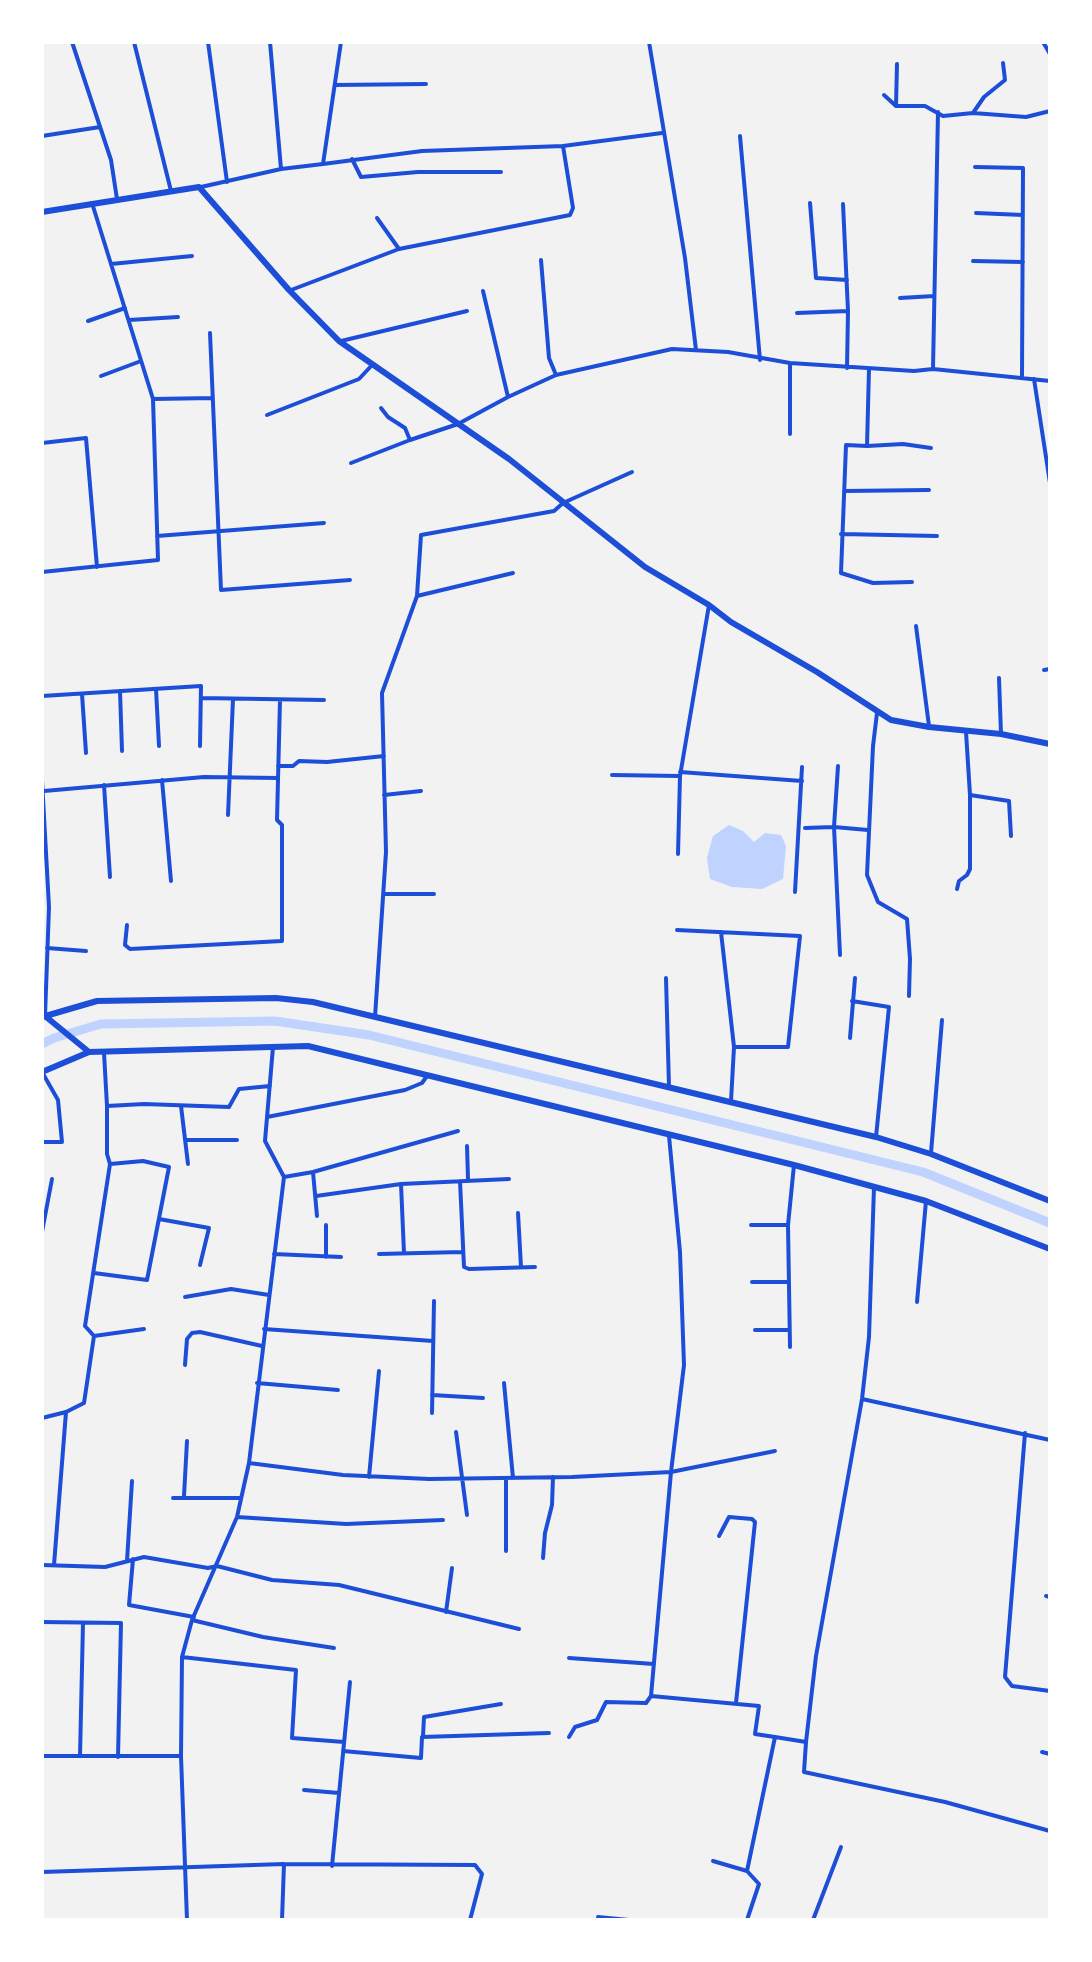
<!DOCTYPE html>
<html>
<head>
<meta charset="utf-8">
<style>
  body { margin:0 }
  #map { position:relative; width:1092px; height:1962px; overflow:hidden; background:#f2f2f2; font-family:"Source Sans 3",sans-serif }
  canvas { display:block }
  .frame { position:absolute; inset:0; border:44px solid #fff; pointer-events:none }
</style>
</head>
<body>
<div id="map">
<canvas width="1092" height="1962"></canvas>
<div class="frame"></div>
</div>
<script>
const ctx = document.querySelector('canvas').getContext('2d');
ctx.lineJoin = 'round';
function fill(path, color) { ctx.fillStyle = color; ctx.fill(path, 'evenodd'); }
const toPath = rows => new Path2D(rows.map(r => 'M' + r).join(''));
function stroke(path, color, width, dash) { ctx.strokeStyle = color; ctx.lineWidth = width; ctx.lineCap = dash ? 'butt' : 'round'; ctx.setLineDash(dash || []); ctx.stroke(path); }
fill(toPath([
  [729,825,743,831,754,842,765,833,781,835,786,846,783,879,762,889,732,887,710,879,707,858,713,836]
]), '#bfd3fe');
stroke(toPath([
  [42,1044,54,1038,101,1024,275,1021,369,1035,923,1172,1050,1223]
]), '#bfd3fe', 9);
stroke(toPath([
  [72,42,111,160,117,199],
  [134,42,171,191],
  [208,42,227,182],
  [270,42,281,169],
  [649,42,685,258,696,350],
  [1043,42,1050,54],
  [335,85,426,84],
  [884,95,896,106,925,106,943,116,973,113,1026,117,1050,111],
  [896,106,897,64],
  [973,113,984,97,1005,80,1003,63],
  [42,136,100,127],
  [740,136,760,360],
  [352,159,361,177,418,172,501,172],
  [323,164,422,151,563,146,662,133],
  [975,167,1023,168,1022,377],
  [201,187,281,169,323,164,341,42],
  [810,203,816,278,847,280],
  [843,204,848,311,847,368],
  [976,213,1023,215],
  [377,218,399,249],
  [541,260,549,358,556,375],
  [973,261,1023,262],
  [111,264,192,256],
  [291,290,399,249,570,215,573,208,563,146],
  [483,291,508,397],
  [900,298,934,296],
  [797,313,848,311],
  [129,320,178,317],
  [88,321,125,308],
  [210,333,221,590,350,580],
  [341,341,467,311],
  [790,363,790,434],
  [869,369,867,446,846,445,841,573,873,583,912,582],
  [933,369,938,112],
  [101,376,141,361],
  [1034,379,1050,483],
  [153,399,213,398],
  [381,408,388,417,405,428,410,440],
  [267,415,359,379,373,364],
  [42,443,86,438,97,567],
  [867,446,903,444,931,448],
  [351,463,410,440,458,424,508,397,556,375,672,349,728,352,790,363,914,371,933,369,1050,381],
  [844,491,929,490],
  [841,534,937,536],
  [157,536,324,523],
  [42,572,158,560,153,399,92,203],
  [417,596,513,573],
  [916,626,929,726],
  [1044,670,1050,669],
  [999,678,1001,734],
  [156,689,159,746],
  [120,691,122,751],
  [82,694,86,753],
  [42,696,201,686,200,746],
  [201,698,324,700],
  [877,713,873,746,867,875,878,902,907,919,910,959,909,996],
  [278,766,293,766,299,761,327,762,384,756],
  [838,766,834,827,840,955],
  [680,772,802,781],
  [612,775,680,776],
  [42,780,49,907,45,1016],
  [162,780,171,881],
  [104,785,110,877],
  [44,791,204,777,278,778],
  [384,795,421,791],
  [970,795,1009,801,1011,836],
  [228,815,233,699],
  [805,828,834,827,868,830],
  [678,854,680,776,709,605],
  [957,889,959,881,967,875,970,869,970,795,966,732],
  [795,892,802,767],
  [384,894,434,894],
  [127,925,125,945,130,949,282,941,282,825,277,820,280,700],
  [677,930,800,936,788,1047,734,1047],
  [721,932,734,1047,731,1101],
  [47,948,86,951],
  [666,978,669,1087],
  [852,1001,889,1007,876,1137],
  [375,1017,386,852,382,693,417,596,421,535,554,511,563,503,632,472],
  [850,1038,855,978],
  [104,1053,107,1106],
  [181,1106,188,1164],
  [267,1117,405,1090,422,1083,427,1076],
  [669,1136,680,1252,684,1365,671,1472,651,1696,759,1706,755,1734,775,1737,747,1871,759,1884,747,1920],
  [185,1140,237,1140],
  [42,1142,62,1142,58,1100,42,1072],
  [467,1146,468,1179],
  [931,1153,942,1020],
  [313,1172,317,1216],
  [284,1177,313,1172,458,1131],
  [460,1181,464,1267,469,1269,535,1267],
  [401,1184,404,1253],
  [316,1196,401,1184,509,1179],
  [518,1213,521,1267],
  [159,1219,209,1228,200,1265],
  [751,1225,788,1225],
  [42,1232,52,1179],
  [274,1254,341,1257],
  [379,1254,462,1252],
  [326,1257,326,1225],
  [94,1273,147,1280,169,1167,143,1161,110,1164],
  [752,1282,788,1282],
  [185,1297,231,1289,269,1295],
  [917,1302,926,1201],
  [144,1329,94,1336,85,1326,110,1164,107,1154,107,1106,144,1104,229,1107,239,1089,270,1086],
  [264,1329,433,1341],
  [755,1330,789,1330],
  [790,1347,788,1225,794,1165],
  [185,1365,187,1339,192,1333,200,1332,262,1346],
  [257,1383,338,1390],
  [504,1383,513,1478],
  [432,1395,483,1398],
  [862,1399,1050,1440],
  [432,1413,434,1301],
  [42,1418,66,1412,84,1403,94,1336],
  [456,1432,467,1515],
  [1025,1433,1005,1677,1012,1686,1050,1691],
  [249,1463,343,1475,429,1479,572,1477,671,1472,775,1451],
  [369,1477,379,1371],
  [184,1496,187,1441],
  [173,1498,241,1498],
  [237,1517,346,1524,443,1520],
  [719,1536,729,1517,752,1519,755,1522,736,1703],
  [506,1551,506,1478],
  [543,1558,545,1533,552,1505,553,1477],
  [133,1559,129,1605,194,1617],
  [127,1561,132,1481],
  [42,1565,105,1567,144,1557,208,1568,217,1566,272,1580,339,1585,519,1629],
  [54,1565,66,1412],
  [1046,1596,1050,1597],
  [446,1612,452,1568],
  [192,1620,263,1637,334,1648],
  [42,1622,121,1623,118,1757],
  [182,1657,296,1670,292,1738,344,1742],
  [569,1658,654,1664],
  [423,1736,424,1717,501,1704],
  [569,1737,575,1727,597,1720,606,1702,646,1703,651,1696],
  [775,1737,806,1742,816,1656,862,1399,869,1337,874,1187],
  [806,1742,804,1772,945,1802,1050,1831],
  [343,1751,421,1758,422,1737,549,1733],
  [1042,1752,1050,1754],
  [42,1756,181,1756],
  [80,1756,83,1623],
  [304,1790,339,1793],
  [713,1861,747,1871],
  [332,1866,350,1682],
  [42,1872,284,1864,475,1865,482,1874,470,1920],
  [598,1917,629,1920],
  [187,1920,181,1756,182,1657,192,1620,237,1517,249,1463,284,1177,265,1141,273,1047],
  [282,1920,284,1864],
  [813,1920,841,1847]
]), '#1d4ed8', 4);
stroke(toPath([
  [42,212,199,187,289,290,339,341,509,459,645,567,709,605,731,622,817,672,891,720,929,727,1001,734,1050,744],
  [45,1016,89,1052],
  [42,1017,97,1001,276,998,313,1002,876,1137,931,1154,1050,1201],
  [42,1072,89,1052,308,1046,794,1165,926,1201,1050,1249]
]), '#1d4ed8', 6);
</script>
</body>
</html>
